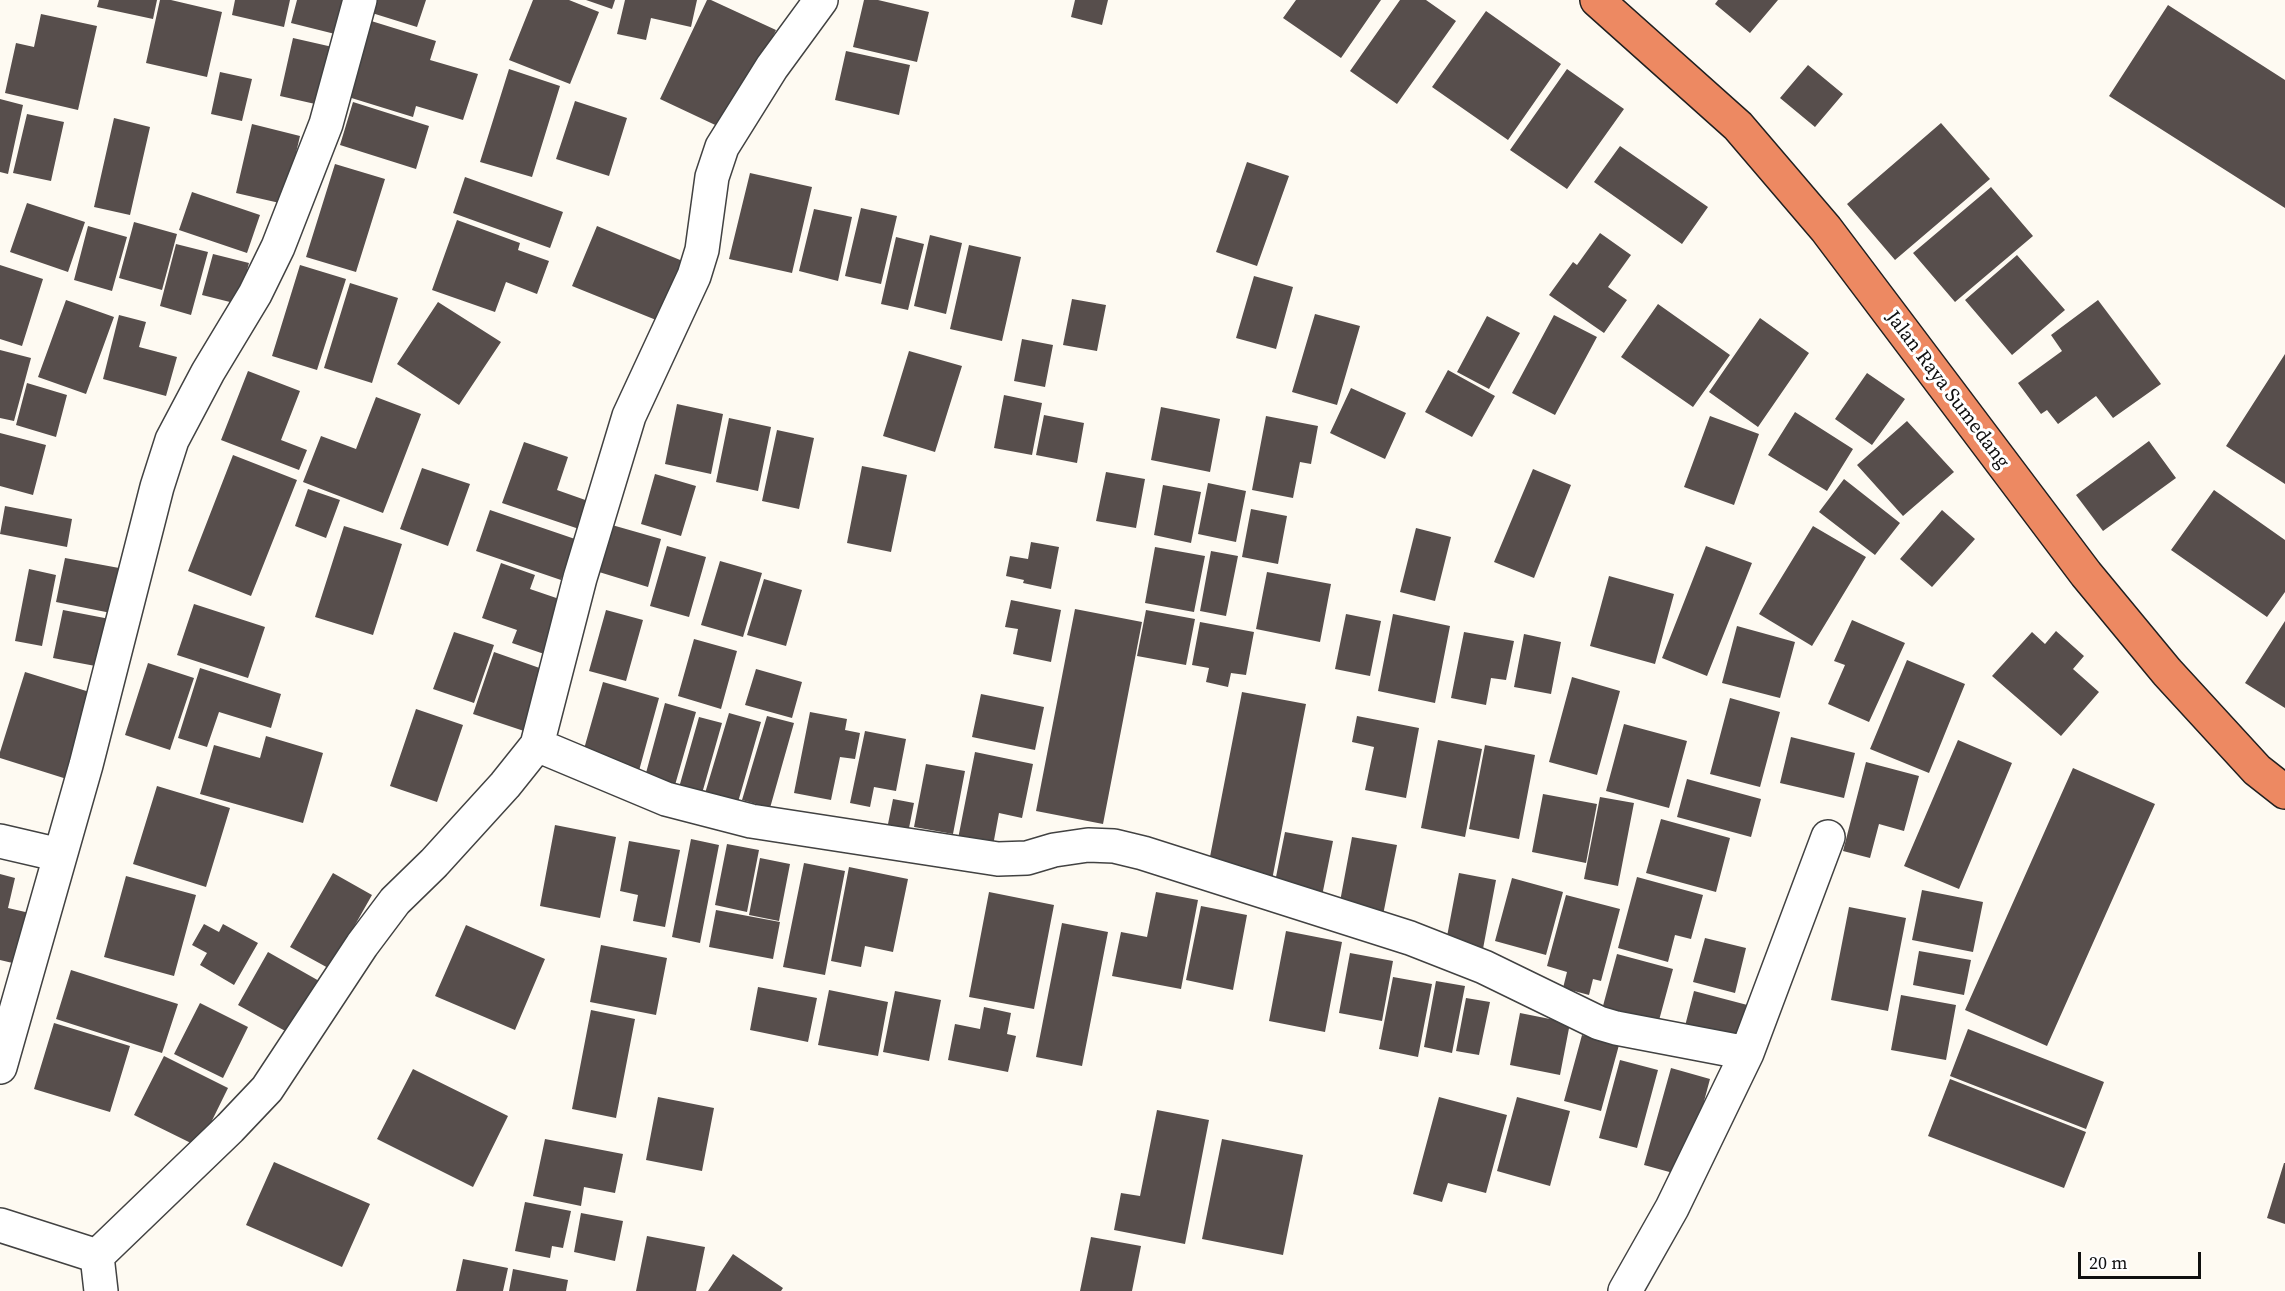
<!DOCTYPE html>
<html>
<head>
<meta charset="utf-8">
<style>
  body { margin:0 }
  #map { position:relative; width:2285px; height:1291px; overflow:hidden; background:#fefaf2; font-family:"Source Serif 4",serif }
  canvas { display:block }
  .scale { position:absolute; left:2078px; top:1252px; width:123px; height:27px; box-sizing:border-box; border:3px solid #0f0f0f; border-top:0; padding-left:8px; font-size:18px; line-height:21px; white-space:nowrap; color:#0f0f0f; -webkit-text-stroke:4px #fff; paint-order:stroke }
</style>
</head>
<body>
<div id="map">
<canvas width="2285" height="1291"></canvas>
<div class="scale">20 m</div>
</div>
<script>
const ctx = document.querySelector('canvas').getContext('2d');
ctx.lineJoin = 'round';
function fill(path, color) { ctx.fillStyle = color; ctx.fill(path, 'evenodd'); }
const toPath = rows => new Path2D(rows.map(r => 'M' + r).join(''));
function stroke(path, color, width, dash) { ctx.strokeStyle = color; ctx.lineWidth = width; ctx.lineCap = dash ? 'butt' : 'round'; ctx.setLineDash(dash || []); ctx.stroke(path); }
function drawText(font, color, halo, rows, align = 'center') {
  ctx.font = font + ' "Source Serif 4",serif'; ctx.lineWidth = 6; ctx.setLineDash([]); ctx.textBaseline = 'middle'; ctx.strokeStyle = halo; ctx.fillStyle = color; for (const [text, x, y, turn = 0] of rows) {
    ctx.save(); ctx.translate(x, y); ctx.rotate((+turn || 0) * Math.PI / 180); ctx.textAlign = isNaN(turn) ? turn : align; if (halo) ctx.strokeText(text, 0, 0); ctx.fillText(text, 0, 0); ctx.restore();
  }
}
fill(toPath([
  [99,0,157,0,153,19,97,7],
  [160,0,171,0,222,12,207,77,146,63],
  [235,0,290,0,284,27,232,15],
  [297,0,344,0,335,34,291,23],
  [377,0,426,0,417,27,372,13],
  [533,0,569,0,599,12,570,84,509,60],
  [586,0,615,0,612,9],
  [625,0,697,0,691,27,651,18,646,40,617,34],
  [707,0,711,0,776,30,728,131,660,99],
  [864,0,878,0,929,12,917,62,853,47],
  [1075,0,1108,0,1102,25,1071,17],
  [1296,0,1381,0,1341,58,1283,18],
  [1400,0,1426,0,1456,21,1397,104,1350,71],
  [1718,0,1778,0,1750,33,1715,4],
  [2168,5,2285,80,2285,208,2109,96],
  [1486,11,1561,64,1508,140,1432,87],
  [41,14,97,26,78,110,5,93,16,43,34,47],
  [368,20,436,41,430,60,478,74,463,120,416,106,413,117,345,96],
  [293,38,337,48,324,106,280,96],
  [846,51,910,65,899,115,835,100],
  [1808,65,1843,94,1815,127,1780,98],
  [509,69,560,86,532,177,480,162],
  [1567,69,1624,109,1567,189,1510,150],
  [220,72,252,79,242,121,211,114],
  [0,99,23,105,8,174,0,172],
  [575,101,627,118,609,176,556,159],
  [353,102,429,126,416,169,340,145],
  [27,114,64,122,51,181,13,173],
  [114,118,150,127,130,215,94,207],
  [1941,123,1990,179,1895,260,1847,204],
  [252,124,300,136,284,204,236,193],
  [1620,146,1708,207,1682,244,1594,182],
  [1247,162,1289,176,1257,266,1216,252],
  [335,164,385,179,356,272,306,257],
  [750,173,812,187,792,273,729,259],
  [465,177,563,212,550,248,453,213],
  [1991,187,2033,236,1955,302,1913,253],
  [192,192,260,215,247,253,179,230],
  [27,203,85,222,68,272,10,252],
  [861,208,897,216,881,284,845,276],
  [814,209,852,217,838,281,799,271],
  [457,220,520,243,518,250,549,261,537,294,506,282,495,312,432,290],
  [134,222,177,234,162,290,119,278],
  [88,226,127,237,112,291,74,280],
  [597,226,690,264,666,324,572,286],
  [1600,233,1631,255,1608,287,1627,300,1604,333,1549,295,1573,262,1577,265],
  [930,235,962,243,946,314,914,306],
  [896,237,924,244,908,310,881,304],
  [176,244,208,252,191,315,160,306],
  [969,245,1021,257,1002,341,950,329],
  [213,254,249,263,238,304,202,295],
  [2017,255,2065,310,2012,355,1965,300],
  [0,265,43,279,22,346,0,339],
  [300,265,346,279,317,370,272,356],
  [1254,276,1293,287,1276,349,1236,338],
  [350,283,398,298,372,383,324,368],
  [1072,299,1106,305,1097,351,1063,345],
  [66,300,114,317,86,394,38,377],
  [2098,300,2161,384,2113,418,2096,396,2058,424,2047,410,2041,414,2018,383,2062,351,2051,335],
  [438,302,501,342,459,405,397,364],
  [1658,304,1730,355,1693,407,1621,357],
  [1315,314,1360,326,1337,405,1292,392],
  [119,315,146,322,139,347,177,357,166,396,103,379],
  [1554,315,1597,337,1555,415,1512,393],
  [1487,316,1520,333,1489,389,1457,372],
  [1760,318,1809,353,1758,427,1709,392],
  [1022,339,1053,345,1045,387,1014,381],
  [0,350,31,358,14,421,0,418],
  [909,351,962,366,935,452,883,436],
  [2285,354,2285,484,2226,446],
  [1448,370,1495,396,1472,437,1425,412],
  [248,371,300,391,281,440,307,450,299,470,221,440],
  [1867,373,1905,399,1872,445,1835,419],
  [27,383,67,395,56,437,16,425],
  [1351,388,1406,413,1385,459,1330,433],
  [1004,395,1042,403,1032,455,994,448],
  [376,397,421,414,383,513,303,482,321,436,356,449],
  [677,404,723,414,711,474,665,464],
  [1161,407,1220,419,1210,472,1151,460],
  [1795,412,1853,449,1827,491,1768,455],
  [1044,415,1084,423,1077,463,1036,455],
  [1266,416,1318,426,1311,464,1300,462,1293,498,1252,490],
  [1710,416,1759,434,1734,505,1684,487],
  [729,418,771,427,758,491,716,482],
  [1907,421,1954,472,1903,516,1857,465],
  [777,430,814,438,799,509,762,501],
  [0,433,46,445,33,495,0,486],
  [2149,441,2176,478,2103,531,2076,495],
  [524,442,568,457,557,490,591,502,582,530,502,503],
  [233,455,297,480,251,596,188,571],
  [862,466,907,475,891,552,847,543],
  [422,468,470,484,448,546,400,529],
  [1533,469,1571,485,1534,578,1494,562],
  [1106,472,1145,479,1136,528,1096,521],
  [655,474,696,486,681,536,641,524],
  [1844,479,1900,523,1875,555,1819,512],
  [1208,483,1246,491,1236,542,1198,534],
  [1163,485,1201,492,1191,543,1154,535],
  [308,489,340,500,326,538,295,526],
  [2214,490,2285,540,2285,592,2267,617,2171,550],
  [5,506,72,519,67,547,0,534],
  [1251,509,1287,516,1278,564,1242,557],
  [490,510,575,539,561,580,476,551],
  [1942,510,1975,539,1932,587,1900,559],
  [612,525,661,539,648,587,599,572],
  [344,526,402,544,373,635,315,617],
  [1813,526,1866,557,1812,646,1759,614],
  [1416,528,1451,537,1435,601,1400,592],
  [1031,542,1059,547,1051,589,1023,583,1024,580,1006,576,1010,556,1028,559],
  [667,546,706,557,689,617,650,606],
  [1706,546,1752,563,1707,676,1662,658],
  [1155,547,1205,556,1194,612,1145,603],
  [1211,551,1238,556,1226,616,1200,611],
  [65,558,130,570,121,615,56,602],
  [720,561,762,573,743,637,701,625],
  [501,563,535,575,530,589,568,602,550,656,512,643,517,630,482,618],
  [29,569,56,575,42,646,15,641],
  [1267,572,1331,584,1320,642,1256,629],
  [1609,576,1674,594,1655,664,1590,646],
  [764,579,802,590,786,646,747,635],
  [1011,600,1061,610,1051,662,1013,654,1018,629,1005,627],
  [194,604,265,627,248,678,177,655],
  [1075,609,1142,622,1103,824,1036,811],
  [63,610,115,620,106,668,53,658],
  [606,610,643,620,626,681,589,671],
  [1146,610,1195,619,1186,665,1137,656],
  [1346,614,1381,621,1370,676,1335,669],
  [1393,614,1450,626,1435,703,1378,691],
  [1852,620,1905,643,1869,722,1828,704,1845,665,1834,661],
  [2285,621,2285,708,2245,683],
  [1200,622,1254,632,1246,675,1231,673,1228,687,1206,682,1209,668,1192,665],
  [1737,626,1795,642,1780,698,1722,683],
  [2056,631,2084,656,2073,669,2099,692,2061,736,1992,676,2032,632,2045,644],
  [454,632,494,645,474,703,433,689],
  [1464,632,1514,641,1506,680,1491,678,1486,705,1451,698],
  [1524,634,1561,642,1551,694,1514,687],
  [694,639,737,651,721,709,678,696],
  [494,652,551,672,530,733,473,714],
  [1907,660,1965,684,1929,773,1870,749],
  [148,663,194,678,170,750,125,735],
  [200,668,281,694,271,728,219,712,207,747,178,738],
  [756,669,802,682,792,718,745,705],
  [25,672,96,694,70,780,0,758,0,752],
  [1572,677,1620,691,1597,775,1549,762],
  [603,682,659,698,637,778,580,763],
  [1242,692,1306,704,1272,880,1208,867],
  [981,694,1044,707,1035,750,972,737],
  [1730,698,1780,712,1760,787,1710,774],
  [665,703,696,712,673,792,643,784],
  [416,709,463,725,437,802,390,786],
  [810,712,847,719,845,730,860,733,855,759,840,757,831,800,794,793],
  [729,713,761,722,736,809,703,800],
  [767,716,794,723,770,808,742,800],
  [1357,716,1419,728,1406,798,1365,790,1374,747,1352,742],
  [699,717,722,723,701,797,678,791],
  [1624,724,1687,741,1669,808,1606,791],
  [865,731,906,739,896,791,874,787,870,807,850,803],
  [266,736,323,753,303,823,200,794,214,745,260,758],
  [1791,737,1855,753,1844,798,1780,783],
  [1438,740,1482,749,1465,837,1421,828],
  [1958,740,2012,763,1959,889,1904,866],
  [1485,745,1535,755,1519,839,1469,829],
  [975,752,1033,764,1022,818,999,813,992,851,957,844],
  [1866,762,1919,776,1904,831,1879,824,1870,858,1843,851],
  [926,764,965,771,953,834,914,827],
  [2073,768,2155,804,2047,1046,1965,1010],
  [1687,779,1761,799,1751,837,1677,817],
  [157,786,230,808,206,887,133,864],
  [1543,794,1597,804,1586,863,1532,852],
  [1600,797,1634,803,1618,886,1584,879],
  [893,799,914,803,906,843,885,839],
  [1661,819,1730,838,1716,892,1646,873],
  [555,825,616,837,600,918,540,906],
  [1285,832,1333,841,1321,901,1273,892],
  [1352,837,1397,845,1383,915,1339,907],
  [691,839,719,845,700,943,672,937],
  [629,841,680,850,665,927,633,921,638,895,620,891],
  [727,844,759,850,747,912,715,905],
  [760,858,790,864,779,921,749,915],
  [804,863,845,871,825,975,783,967],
  [849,867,908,879,893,952,865,946,861,967,831,961],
  [333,873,372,895,330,969,290,947],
  [1459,873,1496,880,1482,954,1445,947],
  [0,874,15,878,8,908,34,914,21,965,0,960],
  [126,876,196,895,174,976,104,957],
  [1637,877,1703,895,1691,939,1675,935,1668,962,1618,948],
  [1512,878,1563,892,1546,955,1495,941],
  [1922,890,1983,902,1973,952,1912,940],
  [989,892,1054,905,1034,1009,969,997],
  [1156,892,1198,900,1181,989,1112,976,1121,932,1147,937],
  [1566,895,1620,909,1601,981,1593,979,1589,995,1563,988,1567,972,1547,966],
  [1201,906,1247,915,1233,990,1186,980],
  [1849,907,1906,918,1888,1011,1831,1000],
  [716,910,780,922,773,959,709,947],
  [1062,923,1108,932,1082,1066,1036,1057],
  [204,924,219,932,223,924,258,943,234,985,200,965,207,953,192,945],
  [466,925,545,959,515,1030,435,996],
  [1286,931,1342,942,1325,1032,1269,1021],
  [1705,938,1746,948,1735,993,1693,982],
  [601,945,667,958,656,1015,590,1002],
  [1919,951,1971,960,1964,995,1913,985],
  [268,952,328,986,298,1038,238,1005],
  [1350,953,1393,961,1382,1021,1339,1013],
  [1617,954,1673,969,1658,1024,1600,1017],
  [71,970,178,1004,162,1053,56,1019],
  [1393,977,1432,984,1418,1057,1379,1049],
  [1436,981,1465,986,1452,1053,1424,1047],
  [758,987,817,998,808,1042,750,1030],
  [829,990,888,1002,878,1056,818,1045],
  [895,991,941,1000,929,1061,883,1052],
  [1694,991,1755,1007,1745,1046,1684,1030],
  [1901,995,1956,1005,1946,1060,1891,1050],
  [1466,998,1490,1002,1479,1055,1456,1051],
  [200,1003,248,1027,223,1078,174,1054],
  [984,1007,1011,1013,1007,1034,1016,1036,1008,1072,948,1060,955,1024,980,1029],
  [591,1010,635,1019,616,1118,572,1109],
  [1520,1013,1570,1023,1560,1075,1510,1065],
  [54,1023,130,1046,110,1112,34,1089],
  [1968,1029,2104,1082,2086,1129,1950,1076],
  [1582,1035,1619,1045,1601,1111,1564,1101],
  [164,1056,228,1088,199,1147,134,1115],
  [1620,1060,1658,1070,1637,1148,1599,1138],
  [1671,1068,1710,1079,1684,1176,1644,1165],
  [413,1069,508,1116,473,1187,377,1139],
  [1950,1079,2086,1132,2064,1188,1928,1136],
  [658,1097,714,1108,702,1171,646,1160],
  [1439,1097,1507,1115,1486,1193,1448,1183,1442,1202,1413,1194],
  [1517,1097,1570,1111,1550,1186,1497,1171],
  [1157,1110,1209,1120,1185,1244,1114,1230,1121,1193,1140,1196],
  [545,1139,623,1154,615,1193,584,1187,581,1206,533,1196],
  [1222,1139,1303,1155,1283,1255,1202,1239],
  [274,1162,370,1204,342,1267,246,1225],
  [2284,1163,2285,1163,2285,1224,2267,1218],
  [525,1202,571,1211,563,1248,552,1246,550,1258,515,1251],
  [581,1213,623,1221,615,1261,574,1252],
  [647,1236,705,1247,696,1291,636,1291],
  [1091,1237,1141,1246,1132,1291,1080,1291],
  [733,1254,783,1288,781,1291,708,1291],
  [463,1259,508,1268,503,1291,456,1291],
  [513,1269,568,1280,566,1291,509,1291]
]), '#574e4c');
const minor = toPath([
  [537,745,666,799,751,821,998,859,1027,858,1054,850,1088,845,1114,846,1143,853,1410,938,1484,967,1599,1023,1616,1028,1747,1053],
  [0,841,60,855],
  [0,1067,86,765,157,487,172,440,208,372,255,294,278,247,326,124,360,0],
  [0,1225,97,1256],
  [97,1256,230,1128,267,1089,362,945,395,901,434,863,505,785,537,745,580,578,629,416,694,276,702,250,712,177,722,147,772,67,821,0],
  [97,1256,101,1291],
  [1625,1291,1672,1208,1747,1053,1828,837]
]);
const highway = toPath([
  [1597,0,1738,126,1826,229,2086,574,2167,672,2257,770,2285,792]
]);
stroke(minor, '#424242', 36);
stroke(highway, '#202020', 36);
stroke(minor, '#fff', 33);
stroke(highway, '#ed8962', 33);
drawText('20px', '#0f0f0f', '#fff', [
  ["Jalan Raya Sumedang",1947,390,53]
]);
</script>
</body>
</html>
